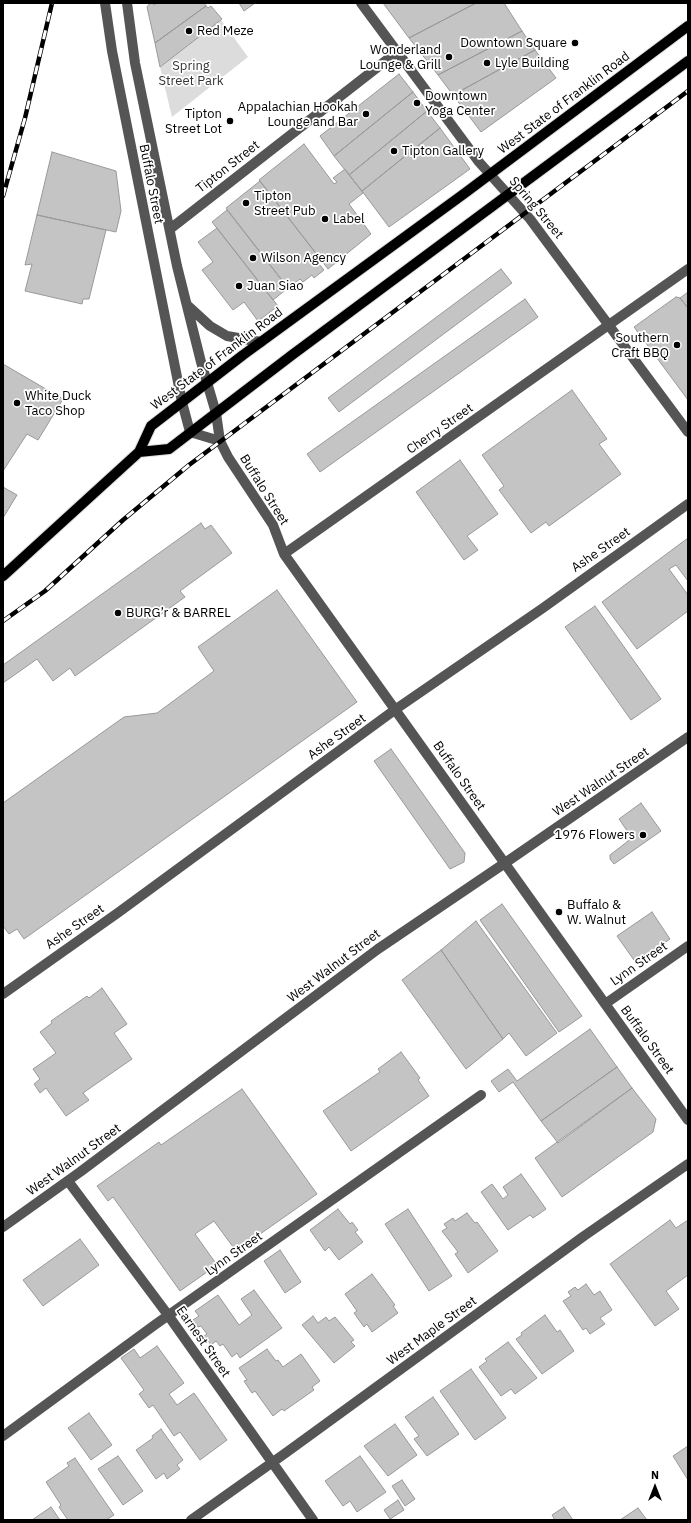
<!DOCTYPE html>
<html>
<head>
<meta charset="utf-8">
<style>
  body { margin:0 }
  #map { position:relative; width:691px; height:1523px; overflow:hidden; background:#fff; font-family:"IBM Plex Sans",sans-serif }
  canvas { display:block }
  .frame { position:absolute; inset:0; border:4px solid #000; pointer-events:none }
  .north { position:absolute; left:635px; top:1467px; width:40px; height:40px; -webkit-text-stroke:3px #fff; paint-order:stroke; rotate:0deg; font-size:11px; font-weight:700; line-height:16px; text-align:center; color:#000 }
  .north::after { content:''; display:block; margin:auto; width:14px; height:18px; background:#000; clip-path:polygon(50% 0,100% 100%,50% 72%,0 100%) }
</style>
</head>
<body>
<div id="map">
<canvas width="691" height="1523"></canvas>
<div class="frame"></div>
<div class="north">N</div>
</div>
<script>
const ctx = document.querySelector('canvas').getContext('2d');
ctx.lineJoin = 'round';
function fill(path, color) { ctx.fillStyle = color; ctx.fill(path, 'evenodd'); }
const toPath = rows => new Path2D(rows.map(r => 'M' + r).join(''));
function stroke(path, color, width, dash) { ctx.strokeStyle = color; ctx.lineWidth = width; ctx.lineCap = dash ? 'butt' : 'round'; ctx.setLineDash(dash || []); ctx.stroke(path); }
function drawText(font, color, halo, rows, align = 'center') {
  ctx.font = font + ' "IBM Plex Sans",sans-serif'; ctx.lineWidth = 3.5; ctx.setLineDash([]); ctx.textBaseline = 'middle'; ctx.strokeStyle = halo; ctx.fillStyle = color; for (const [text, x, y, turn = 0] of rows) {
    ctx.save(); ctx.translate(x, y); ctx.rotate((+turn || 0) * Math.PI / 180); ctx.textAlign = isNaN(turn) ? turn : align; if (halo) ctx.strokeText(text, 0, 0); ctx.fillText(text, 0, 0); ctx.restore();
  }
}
fill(toPath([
  [221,20,248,57,172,117,160,67]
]), '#dcdcdc');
const building = toPath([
  [150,3,154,3,154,5,157,3,204,3,206,6,155,43,147,7,150,3],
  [239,3,255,3,244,11,239,3],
  [383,3,476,3,409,38,383,3],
  [476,3,504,3,522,31,438,75,409,38,476,3],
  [206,6,208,8,211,6,222,19,160,67,155,43,206,6],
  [522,31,535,50,453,95,438,75,522,31],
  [535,50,556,78,481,132,453,95,535,50],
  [399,74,413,92,334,156,320,136,399,74],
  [413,92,427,111,349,175,334,156,413,92],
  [427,111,440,128,362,191,349,175,427,111],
  [440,128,470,169,389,227,362,191,440,128],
  [304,144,334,184,337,182,333,178,345,169,363,193,349,204,371,234,328,269,259,180,304,144],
  [52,152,116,171,121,211,116,232,37,215,52,152],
  [260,181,322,261,319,264,324,270,314,278,312,275,303,282,300,279,288,288,226,208,260,181],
  [227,210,288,288,273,300,212,222,227,210],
  [37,215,106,230,89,299,83,299,82,304,25,291,32,264,25,265,37,215],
  [217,228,278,306,258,321,244,302,233,310,202,270,213,262,198,242,217,228],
  [501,269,512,283,339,412,328,398,501,269],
  [688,292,688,308,680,298,688,292],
  [676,297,680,298,688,308,688,400,634,327,676,297],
  [525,299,538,317,320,472,307,454,525,299],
  [3,364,63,399,38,440,27,434,3,471,3,364],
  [572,390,607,439,599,444,621,474,549,526,546,522,531,533,499,490,504,486,482,455,572,390],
  [460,460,498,514,467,536,478,550,464,560,416,492,460,460],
  [3,487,17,495,3,518,3,487],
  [201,523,205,529,211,525,232,553,180,591,185,597,75,676,70,668,53,681,37,659,3,683,3,665,201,523],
  [688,538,688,581,676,565,669,569,688,595,688,611,637,649,602,602,688,538],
  [277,590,357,702,24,939,17,929,9,934,3,926,3,803,124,717,157,713,214,671,198,647,277,590],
  [595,606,661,699,631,720,565,627,595,606],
  [391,749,465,853,464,862,450,869,374,761,391,749],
  [641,803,661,831,614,864,610,859,610,855,632,838,619,819,641,803],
  [502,904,582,1016,559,1032,480,920,502,904],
  [652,912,670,939,636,963,617,936,652,912],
  [476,921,557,1033,526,1056,509,1033,503,1039,441,950,476,921],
  [441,950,503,1039,466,1069,402,980,441,950],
  [102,988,127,1024,114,1033,132,1059,83,1093,89,1100,66,1116,46,1088,40,1093,34,1084,40,1079,33,1069,56,1053,40,1032,52,1023,51,1021,87,996,89,998,102,988],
  [590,1029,617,1067,541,1121,513,1082,499,1092,491,1081,508,1069,517,1081,590,1029],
  [401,1052,420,1078,418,1080,429,1096,351,1151,323,1111,380,1072,378,1069,401,1052],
  [617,1067,632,1088,558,1143,541,1121,617,1067],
  [632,1088,656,1119,653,1132,562,1197,535,1158,632,1088],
  [242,1089,317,1194,236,1251,214,1221,195,1234,217,1265,180,1291,113,1197,108,1201,97,1186,159,1142,161,1145,242,1089],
  [521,1174,546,1209,533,1218,530,1215,508,1230,481,1192,492,1184,503,1199,508,1195,503,1187,521,1174],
  [338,1209,350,1224,352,1222,358,1230,355,1232,363,1242,339,1260,329,1247,325,1251,310,1230,338,1209],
  [408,1209,452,1276,429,1291,385,1224,408,1209],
  [467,1213,475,1223,477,1222,498,1251,468,1273,455,1254,458,1252,442,1231,447,1228,444,1224,453,1218,455,1221,467,1213],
  [670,1220,676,1228,688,1220,688,1275,666,1291,679,1309,655,1326,610,1264,670,1220],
  [80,1239,99,1265,43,1306,23,1280,80,1239],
  [280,1250,301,1282,285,1293,264,1261,280,1250],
  [372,1274,395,1305,393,1306,398,1313,372,1332,367,1324,364,1327,354,1313,357,1311,345,1294,372,1274],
  [586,1284,594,1295,600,1291,612,1310,600,1318,605,1324,590,1334,586,1328,583,1330,563,1301,571,1296,568,1292,575,1287,578,1290,586,1284],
  [254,1290,282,1328,240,1358,237,1353,232,1357,223,1344,220,1346,216,1341,211,1345,204,1336,207,1334,201,1326,198,1327,193,1320,199,1316,195,1311,218,1295,239,1325,252,1315,241,1299,254,1290],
  [545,1315,557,1332,560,1330,574,1351,542,1374,516,1339,522,1335,521,1333,545,1315],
  [313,1316,318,1323,326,1317,329,1321,335,1317,354,1340,351,1342,355,1346,334,1363,302,1325,313,1316],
  [508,1342,537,1378,515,1394,511,1389,501,1396,479,1367,487,1361,485,1359,508,1342],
  [157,1346,184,1383,169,1394,177,1405,194,1393,227,1440,200,1460,180,1432,174,1436,153,1405,149,1408,139,1394,144,1390,121,1358,134,1349,140,1358,157,1346],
  [267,1349,276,1361,278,1360,283,1367,301,1354,320,1381,312,1387,314,1390,284,1411,282,1409,273,1416,255,1391,252,1393,244,1381,247,1380,239,1368,267,1349],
  [471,1369,506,1418,475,1440,440,1391,471,1369],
  [433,1397,459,1434,427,1456,414,1439,419,1436,405,1417,433,1397],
  [89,1413,112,1445,91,1460,68,1428,89,1413],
  [395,1424,417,1455,388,1476,364,1446,395,1424],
  [161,1429,183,1460,177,1465,180,1469,167,1479,164,1473,156,1479,136,1450,153,1438,152,1436,161,1429],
  [688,1446,688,1480,673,1456,688,1446],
  [118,1456,143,1491,123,1505,98,1469,118,1456],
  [360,1456,386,1492,357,1512,350,1501,343,1506,325,1481,360,1456],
  [75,1458,114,1515,106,1520,68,1520,59,1507,61,1505,46,1482,69,1466,67,1463,75,1458],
  [402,1480,415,1499,405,1506,392,1486,402,1480],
  [398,1500,404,1510,390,1519,384,1510,398,1500],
  [51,1507,60,1520,32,1520,51,1507],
  [564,1507,573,1520,555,1520,552,1515,564,1507],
  [638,1508,647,1520,620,1520,638,1508]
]);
fill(building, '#c4c4c4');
stroke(building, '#999', 1);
const major = toPath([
  [139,452,169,449,292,355,688,61],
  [3,576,139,452,151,426,243,355,465,193,688,26]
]);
stroke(major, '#dbdbdb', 12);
stroke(toPath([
  [105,3,112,51,182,402,190,432,220,441],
  [127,3,135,63,177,266,201,362,216,413,220,441,228,457,273,525,284,554,688,1120],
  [361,3,479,162,530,219,688,432],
  [170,229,397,52],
  [187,305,210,326,227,336,261,342],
  [284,554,688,269],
  [3,994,119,912,396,709,543,608,688,504],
  [605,1004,688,946],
  [68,1181,168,1315,313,1520],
  [3,1227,80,1172,378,949,505,863,688,737],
  [3,1436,156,1324,481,1095],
  [191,1520,287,1452,584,1236,688,1164]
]), '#555', 10);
stroke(major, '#000', 10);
const rail = toPath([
  [3,196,25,118,52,3],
  [3,621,45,591,123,520,189,465,688,91]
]);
stroke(rail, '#000', 4.5);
stroke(rail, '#fff', 3, [9]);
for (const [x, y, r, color] of [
  [189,31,4,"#000"],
  [575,43,4,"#000"],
  [449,57,4,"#000"],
  [487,63,4,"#000"],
  [417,103,4,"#000"],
  [366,114,4,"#000"],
  [230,121,4,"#000"],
  [394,151,4,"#000"],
  [246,203,4,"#000"],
  [325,219,4,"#000"],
  [253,258,4,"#000"],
  [239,286,4,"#000"],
  [677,345,4,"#000"],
  [17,403,4,"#000"],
  [118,613,4,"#000"],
  [643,835,4,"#000"],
  [559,912,4,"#000"]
]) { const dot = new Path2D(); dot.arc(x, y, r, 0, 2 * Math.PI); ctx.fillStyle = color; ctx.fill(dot); stroke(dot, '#fff', 1.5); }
drawText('13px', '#000', '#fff', [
  ["Red Meze",197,31],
  ["Downtown Square",567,43,"right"],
  ["Wonderland",441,50,"right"],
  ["Lounge & Grill",441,65,"right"],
  ["Lyle Building",495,63],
  ["Downtown",425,96],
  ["Yoga Center",425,111],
  ["Appalachian Hookah",358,107,"right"],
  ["Lounge and Bar",358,122,"right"],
  ["Tipton",222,114,"right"],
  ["Street Lot",222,129,"right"],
  ["Tipton Gallery",402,151],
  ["Tipton",254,196],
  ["Street Pub",254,211],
  ["Label",333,219],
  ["Wilson Agency",261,258],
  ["Juan Siao",247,286],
  ["Southern",669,338,"right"],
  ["Craft BBQ",669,353,"right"],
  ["White Duck",25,396],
  ["Taco Shop",25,411],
  ["BURG’r & BARREL",126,613],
  ["1976 Flowers",635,835,"right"],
  ["Buffalo &",567,905],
  ["W. Walnut",567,920]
], 'left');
drawText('13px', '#333', '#fff', [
  ["Spring",191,66],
  ["Street Park",191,81]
]);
drawText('13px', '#000', '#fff', [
  ["West State of Franklin Road",564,103,-37],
  ["Tipton Street",228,167,-38],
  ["Buffalo Street",151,184,79],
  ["Spring Street",536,208,50],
  ["West State of Franklin Road",217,359,-37],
  ["Cherry Street",440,429,-35],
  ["Buffalo Street",264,490,58],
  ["Ashe Street",601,550,-35],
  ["Ashe Street",337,737,-36],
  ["Buffalo Street",459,776,55],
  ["West Walnut Street",601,782,-34],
  ["Ashe Street",75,927,-35],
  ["Lynn Street",639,964,-35],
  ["West Walnut Street",334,966,-37],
  ["Buffalo Street",647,1040,54],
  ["West Walnut Street",74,1160,-36],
  ["Lynn Street",234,1254,-35],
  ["West Maple Street",432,1331,-36],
  ["Earnest Street",203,1342,55]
]);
</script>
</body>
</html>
